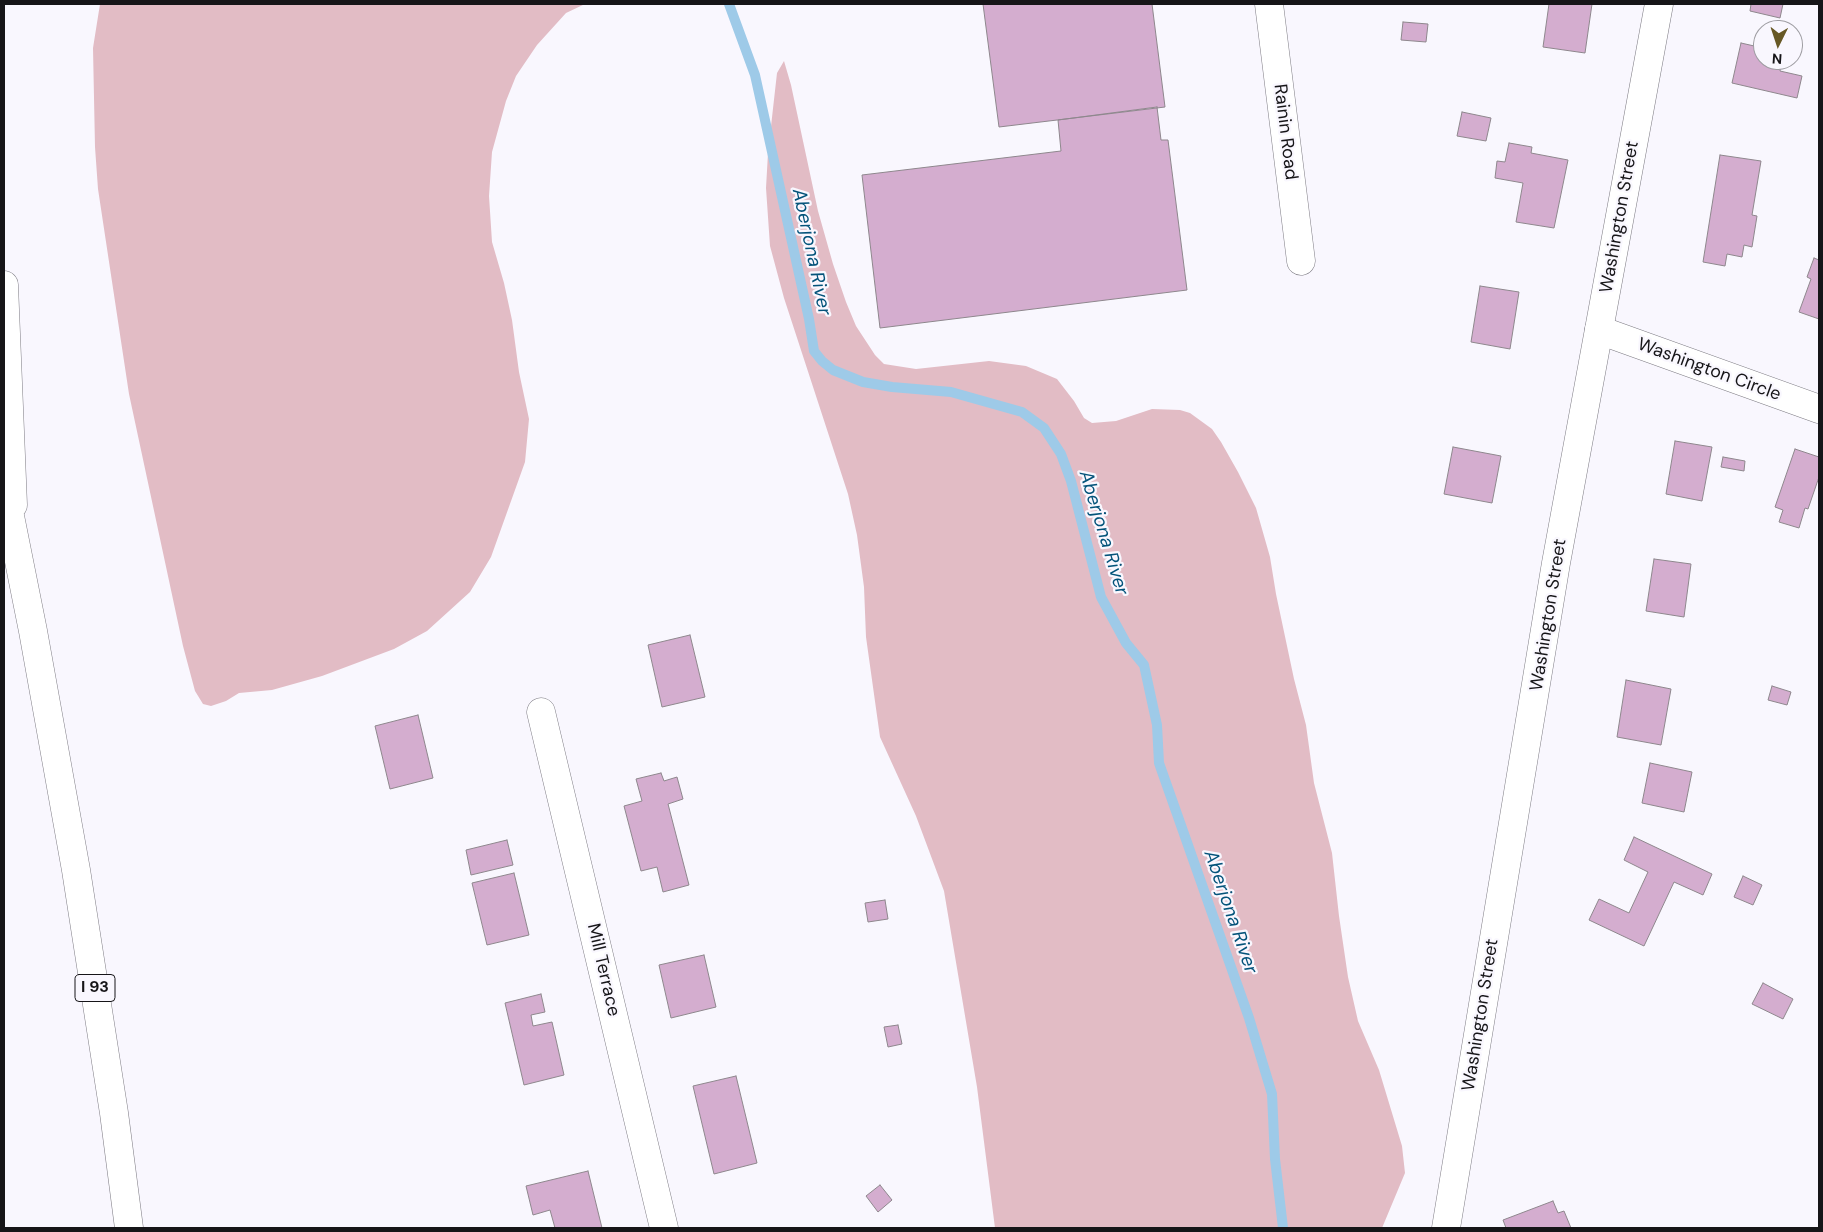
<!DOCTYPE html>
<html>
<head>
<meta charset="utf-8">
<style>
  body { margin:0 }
  #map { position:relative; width:1823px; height:1232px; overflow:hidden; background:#f9f7fe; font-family:"DM Sans",sans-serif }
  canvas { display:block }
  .frame { position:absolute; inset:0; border:5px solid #161518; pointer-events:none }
  .north { position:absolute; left:1753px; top:20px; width:50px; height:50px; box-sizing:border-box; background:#f9f7fe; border:1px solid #9e9da2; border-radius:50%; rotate:184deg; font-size:14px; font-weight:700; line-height:20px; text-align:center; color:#161518 }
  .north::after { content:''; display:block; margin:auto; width:18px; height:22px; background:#675825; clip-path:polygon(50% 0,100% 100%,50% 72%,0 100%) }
</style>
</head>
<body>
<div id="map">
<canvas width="1823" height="1232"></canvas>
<div class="frame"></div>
<div class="north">N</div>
</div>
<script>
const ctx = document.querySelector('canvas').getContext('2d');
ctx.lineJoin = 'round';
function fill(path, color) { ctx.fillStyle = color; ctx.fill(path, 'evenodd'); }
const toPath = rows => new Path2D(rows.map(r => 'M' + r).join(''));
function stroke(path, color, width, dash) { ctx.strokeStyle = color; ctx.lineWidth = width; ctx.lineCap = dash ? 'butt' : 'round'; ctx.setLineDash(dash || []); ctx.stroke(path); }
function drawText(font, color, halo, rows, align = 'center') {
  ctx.font = font + ' "DM Sans",sans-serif'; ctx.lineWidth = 4.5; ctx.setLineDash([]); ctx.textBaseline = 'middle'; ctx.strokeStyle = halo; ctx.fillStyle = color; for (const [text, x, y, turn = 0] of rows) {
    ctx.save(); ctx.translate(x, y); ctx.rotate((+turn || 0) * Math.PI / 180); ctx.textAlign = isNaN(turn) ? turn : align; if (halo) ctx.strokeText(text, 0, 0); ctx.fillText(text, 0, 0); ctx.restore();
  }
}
fill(toPath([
  [100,4,585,4,566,13,537,45,516,76,506,101,492,152,489,196,492,242,504,283,512,320,519,372,529,419,525,462,491,557,470,592,427,631,394,649,322,676,272,690,239,693,226,701,211,706,203,704,195,691,183,646,129,394,98,189,95,147,93,48],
  [784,61,791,85,818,211,833,264,846,302,856,326,875,355,884,364,916,369,989,361,1026,366,1057,379,1074,401,1084,418,1092,423,1116,421,1152,409,1180,410,1190,413,1212,429,1221,442,1238,472,1256,508,1270,557,1276,594,1294,679,1306,725,1314,783,1332,853,1339,916,1348,977,1358,1021,1379,1070,1402,1146,1405,1173,1382,1228,995,1228,977,1087,944,891,916,816,880,737,866,637,864,587,857,535,848,494,784,298,770,246,766,188,768,153,777,73]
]), '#e2bcc5');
stroke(toPath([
  [729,4,755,75,809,319,814,351,822,361,833,370,863,382,892,387,951,392,1022,412,1044,428,1061,454,1071,481,1101,597,1126,643,1144,665,1157,725,1159,763,1249,1018,1272,1094,1275,1159,1283,1228]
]), '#9ecae8', 10);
const building = toPath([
  [983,4,1152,4,1165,107,999,127,983,4],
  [1549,4,1592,4,1585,53,1543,47,1549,4],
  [1751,4,1783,4,1780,18,1750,11,1751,4],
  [1403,22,1428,24,1426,42,1401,40,1403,22],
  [1741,43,1763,48,1763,60,1782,60,1780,71,1802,76,1797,98,1732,83,1741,43],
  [1157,107,1161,140,1168,140,1187,290,880,328,862,175,1061,151,1058,120,1157,107],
  [1462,112,1491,118,1486,141,1457,136,1462,112],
  [1509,143,1532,147,1531,153,1568,160,1554,228,1516,222,1523,183,1495,178,1497,161,1505,162,1509,143],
  [1720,155,1761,161,1752,215,1757,216,1752,247,1744,245,1742,257,1727,254,1725,266,1703,262,1720,155],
  [1814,258,1819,260,1819,319,1799,312,1811,279,1807,277,1814,258],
  [1480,286,1519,292,1510,349,1471,342,1480,286],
  [1675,441,1712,447,1702,501,1666,494,1675,441],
  [1453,447,1501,456,1492,503,1444,494,1453,447],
  [1795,449,1819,457,1819,477,1808,509,1805,508,1799,528,1779,522,1783,510,1775,507,1795,449],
  [1723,457,1745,461,1744,471,1721,467,1723,457],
  [1654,559,1691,564,1684,617,1646,611,1654,559],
  [690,635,705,697,662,707,648,645,690,635],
  [1626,680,1671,689,1661,745,1617,737,1626,680],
  [1772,686,1791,692,1787,705,1768,700,1772,686],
  [418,715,433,778,390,789,375,726,418,715],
  [1650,763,1692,772,1684,812,1642,803,1650,763],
  [661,773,664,781,677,777,683,799,668,804,689,885,663,892,657,867,641,871,624,806,642,801,636,779,661,773],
  [1634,837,1712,874,1703,895,1674,882,1644,946,1589,920,1599,899,1629,913,1648,872,1624,860,1634,837],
  [507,840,513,865,471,875,466,850,507,840],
  [514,873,529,935,487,945,472,883,514,873],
  [1743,876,1762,885,1753,905,1734,897,1743,876],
  [885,900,888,919,868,922,865,903,885,900],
  [704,955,716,1007,671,1018,659,965,704,955],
  [1763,983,1793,999,1783,1019,1752,1004,1763,983],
  [541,994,545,1012,531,1015,533,1026,552,1022,564,1075,524,1085,505,1003,541,994],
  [898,1025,902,1044,888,1047,884,1027,898,1025],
  [736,1076,757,1163,714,1174,693,1086,736,1076],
  [588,1171,602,1228,555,1228,550,1210,533,1215,526,1186,588,1171],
  [880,1185,892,1200,878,1212,866,1196,880,1185],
  [1553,1201,1558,1213,1564,1211,1571,1228,1506,1228,1503,1220,1553,1201]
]);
fill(building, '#d4adcf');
stroke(building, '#8e878d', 1);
const minor = toPath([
  [1269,4,1301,261],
  [541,712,664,1228]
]);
const tertiary = toPath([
  [1599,330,1819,409]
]);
const secondary = toPath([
  [1446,1228,1556,563,1659,4]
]);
const motorway = toPath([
  [4,285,13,505],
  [4,486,33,631,76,870,114,1113,129,1228]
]);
stroke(minor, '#7d7b83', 29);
stroke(tertiary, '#7d7b83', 29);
stroke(secondary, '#7d7b83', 29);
stroke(motorway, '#7d7b83', 29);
stroke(minor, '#fff', 28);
stroke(tertiary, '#fff', 28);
stroke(secondary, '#fff', 28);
stroke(motorway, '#fff', 28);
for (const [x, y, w] of [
  [95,988,40]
]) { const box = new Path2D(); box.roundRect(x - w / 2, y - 13.5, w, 27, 4); ctx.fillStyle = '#f9f7fe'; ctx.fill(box); stroke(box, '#161518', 1); }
drawText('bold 16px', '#161518', null, [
  ["I 93",95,988]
]);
drawText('18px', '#161518', '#f9f7fe', [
  ["Rainin Road",1285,132,83],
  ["Washington Street",1620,217,-80],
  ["Washington Circle",1709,370,20],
  ["Washington Street",1549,615,-81],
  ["Mill Terrace",603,970,77],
  ["Washington Street",1481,1015,-81]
]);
drawText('italic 19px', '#04537a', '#f9f7fe', [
  ["Aberjona River",811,252,78],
  ["Aberjona River",1103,533,73],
  ["Aberjona River",1230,912,71]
]);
</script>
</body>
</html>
